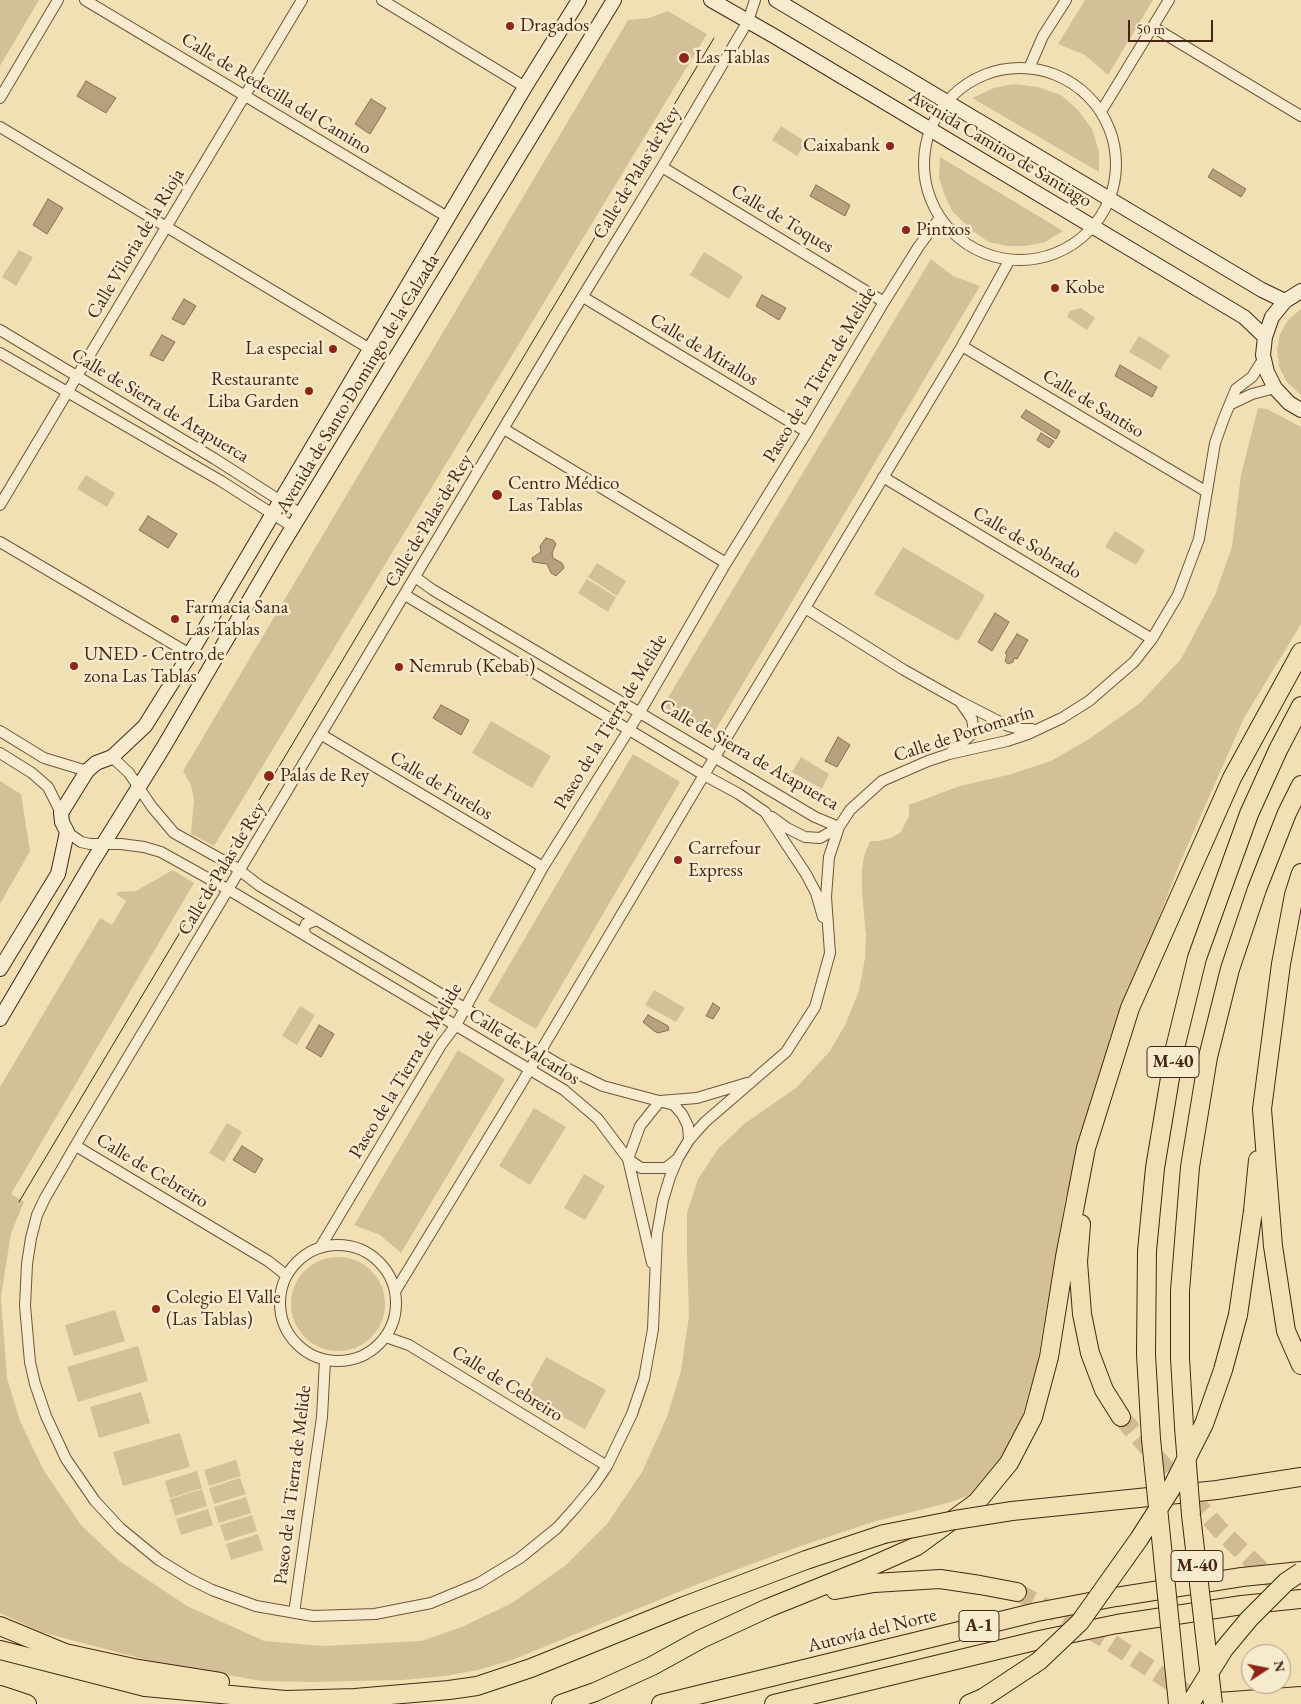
<!DOCTYPE html>
<html>
<head>
<meta charset="utf-8">
<style>
  body { margin:0 }
  #map { position:relative; width:1301px; height:1704px; overflow:hidden; background:#f1e0b3; font-family:"EB Garamond",serif }
  canvas { display:block }
  .north { position:absolute; left:1241px; top:1644px; width:50px; height:50px; box-sizing:border-box; background:#f6ebce; border:1px solid #b09b84; border-radius:50%; rotate:79deg; font-size:14px; font-weight:700; line-height:20px; text-align:center; color:#472414 }
  .north::after { content:''; display:block; margin:auto; width:18px; height:22px; background:#8f2418; clip-path:polygon(50% 0,100% 100%,50% 72%,0 100%) }
  .scale { position:absolute; left:1128px; top:20px; width:85px; height:22px; box-sizing:border-box; border:2px solid #472414; border-top:0; padding-left:6px; font-size:15px; line-height:18px; white-space:nowrap; color:#472414; -webkit-text-stroke:4px #f6ebce; paint-order:stroke }
</style>
</head>
<body>
<div id="map">
<canvas width="1301" height="1704"></canvas>
<div class="north">N</div>
<div class="scale">50 m</div>
</div>
<script>
const ctx = document.querySelector('canvas').getContext('2d');
ctx.lineJoin = 'round';
function fill(path, color) { ctx.fillStyle = color; ctx.fill(path, 'evenodd'); }
const toPath = rows => new Path2D(rows.map(r => 'M' + r).join(''));
function stroke(path, color, width, dash) { ctx.strokeStyle = color; ctx.lineWidth = width; ctx.lineCap = dash ? 'butt' : 'round'; ctx.setLineDash(dash || []); ctx.stroke(path); }
function drawText(font, color, halo, rows, align = 'center') {
  ctx.font = font + ' "EB Garamond",serif'; ctx.lineWidth = 5; ctx.setLineDash([]); ctx.textBaseline = 'middle'; ctx.strokeStyle = halo; ctx.fillStyle = color; for (const [text, x, y, turn = 0] of rows) {
    ctx.save(); ctx.translate(x, y); ctx.rotate((+turn || 0) * Math.PI / 180); ctx.textAlign = isNaN(turn) ? turn : align; if (halo) ctx.strokeText(text, 0, 0); ctx.fillText(text, 0, 0); ctx.restore();
  }
}
fill(toPath([
  [0,0,39,0,0,66],
  [1085,0,1153,0,1108,75,1085,55,1058,44],
  [668,11,707,34,214,846,191,834,194,800,191,785,183,771,628,20,649,18],
  [1013,84,1038,87,1061,95,1078,110,1092,129,1099,152,1099,172,972,98,994,88],
  [781,126,806,142,797,156,772,140],
  [940,157,1063,231,1045,242,1026,246,1007,246,989,242,974,232,952,211,945,196,939,178],
  [19,250,33,257,16,286,2,277],
  [704,252,743,276,729,299,690,275],
  [931,259,953,276,980,286,713,734,663,706],
  [1081,308,1095,318,1087,330,1067,317,1070,311],
  [1301,309,1301,395,1286,381,1279,366,1277,350,1280,334,1288,320],
  [1139,336,1170,355,1160,370,1129,352],
  [1258,408,1267,409,1301,427,1301,624,1244,718,1179,865,1124,1009,1105,1061,1065,1200,1037,1365,1022,1417,1001,1458,973,1494,951,1502,873,1522,795,1548,698,1584,512,1660,478,1670,445,1676,402,1680,311,1682,262,1681,154,1662,41,1632,0,1613,0,1087,100,918,112,925,126,901,117,895,118,892,136,891,173,870,194,883,11,1194,24,1202,11,1233,1,1297,7,1378,20,1421,44,1471,81,1525,118,1560,187,1606,264,1641,323,1646,421,1641,462,1627,512,1603,566,1565,607,1524,642,1472,667,1417,681,1371,689,1316,687,1254,687,1213,698,1179,718,1149,744,1124,796,1088,830,1051,845,1025,859,991,865,958,866,936,862,892,862,870,864,856,870,841,879,841,891,838,901,832,909,816,909,805,960,786,1008,775,1051,761,1089,739,1140,703,1181,659,1215,595,1232,547,1241,475],
  [86,475,115,493,107,507,77,489],
  [1115,531,1145,550,1136,565,1105,547],
  [903,547,985,595,958,641,874,594],
  [597,563,626,581,617,596,588,577],
  [587,579,616,597,608,612,578,593],
  [491,721,551,756,532,788,472,753],
  [633,754,680,782,536,1029,488,1001],
  [801,757,829,774,822,789,792,772],
  [0,781,21,794,30,851,0,904],
  [654,990,685,1008,676,1022,645,1005],
  [300,1006,315,1015,297,1045,282,1036],
  [458,1050,505,1079,401,1253,380,1235,354,1225],
  [534,1108,566,1127,530,1185,499,1166],
  [227,1123,242,1132,224,1162,209,1153],
  [584,1174,605,1186,585,1220,564,1208],
  '291 1304a47 47 0 1 1 94 0a47 47 0 1 1-94 0Z',
  [115,1310,125,1341,74,1356,65,1325],
  [138,1346,148,1381,78,1402,67,1367],
  [546,1357,606,1390,585,1429,525,1396],
  [141,1392,150,1423,99,1438,90,1407],
  [180,1433,190,1467,123,1486,113,1452],
  [236,1460,241,1476,209,1486,204,1470],
  [197,1471,202,1488,170,1498,165,1481],
  [240,1478,246,1494,214,1504,209,1488],
  [202,1489,207,1506,175,1516,170,1499],
  [246,1497,251,1513,219,1523,214,1507],
  [208,1509,213,1525,181,1535,176,1519],
  [252,1515,257,1531,225,1541,220,1525],
  [258,1534,263,1550,231,1560,226,1544]
]), '#d4c098');
const water = toPath([
  [86,81,116,98,106,113,77,96,86,81],
  [371,99,386,108,370,134,355,124,371,99],
  [1213,169,1246,189,1241,197,1208,177,1213,169],
  [816,185,850,205,845,216,810,196,816,185],
  [48,199,63,208,47,234,33,225,48,199],
  [762,295,786,308,779,320,756,306,762,295],
  [184,299,196,306,184,325,172,319,184,299],
  [162,335,175,342,163,361,150,355,162,335],
  [1120,365,1157,387,1152,397,1115,376,1120,365],
  [1026,410,1060,431,1056,439,1021,417,1026,410],
  [1041,433,1054,441,1049,448,1037,440,1041,433],
  [148,516,177,534,168,548,139,530,148,516],
  [546,538,553,540,556,544,552,553,553,558,562,563,564,568,556,576,551,573,547,564,533,562,532,558,541,552,540,546,546,538],
  [995,613,1009,622,992,651,978,642,995,613],
  [1017,634,1028,640,1017,659,1014,658,1013,662,1008,664,1005,661,1007,654,1005,653,1017,634],
  [441,705,469,720,461,735,433,718,441,705],
  [838,737,850,745,837,767,825,761,838,737],
  [713,1003,720,1008,713,1019,706,1016,713,1003],
  [648,1015,668,1026,669,1030,658,1033,654,1031,643,1022,648,1015],
  [319,1025,334,1034,321,1057,306,1048,319,1025],
  [242,1146,263,1159,255,1173,233,1160,242,1146]
]);
fill(water, '#b7a07d');
stroke(water, '#8a6e53', 1);
stroke(toPath([
  [1121,1417,1221,1531,1275,1583],
  [1017,1592,1104,1638,1180,1688,1197,1704]
]), '#cfba93', 18, [18, 9]);
const street = toPath([
  [85,0,449,218],
  [382,0,525,87],
  [755,0,748,21,662,167,570,317,88,1124,45,1198,37,1215,31,1238,27,1264,25,1306,30,1362,35,1384,46,1416,66,1459,95,1501,120,1528,159,1560,190,1579,212,1590,256,1606,313,1616,375,1614,431,1603,479,1583,520,1558,557,1528,575,1508,594,1485,607,1466,632,1414,644,1379,653,1329,657,1234,663,1200,670,1177,678,1158,689,1140,705,1122,786,1052,815,1007,830,953,826,897,829,857,839,827,850,810,882,781,928,761,949,754,1007,741,1028,734,1062,718,1089,701,1134,662,1152,639,1178,595,1199,539,1215,443,1224,418,1236,389,1252,377,1264,358],
  [1153,27,1301,116],
  [1030,66,1043,36,1066,0],
  '924 164a96 96 0 1 1 192 0a96 96 0 1 1-192 0Z',
  [0,98,58,0],
  [1102,110,1169,0],
  [0,127,370,349],
  [662,167,884,302],
  [583,297,807,432],
  [0,330,215,459,301,514],
  [962,346,1207,492],
  [0,353,221,481,293,527],
  [1231,404,1252,394,1275,388],
  [504,429,726,563],
  [883,477,1152,639],
  [0,505,302,0],
  [0,542,190,654],
  [415,577,433,590,815,817,839,827],
  [405,595,704,775,739,794,765,812,806,874,816,893,823,917],
  [805,608,904,670,961,702,1008,726,1020,729,1032,729],
  [0,731,44,758,87,771],
  [322,735,543,867],
  [0,753,32,773,48,787,61,813],
  [949,754,974,732,972,719,961,703],
  [112,757,129,773,152,807,174,833,235,867,260,886,560,1065,603,1086,674,1105,682,1114,688,1126,689,1140],
  [772,817,787,828,805,837,820,838,839,827],
  [67,832,81,842,90,844,121,844,144,847,161,852,229,890,564,1090,598,1119,628,1159,641,1168,666,1168,676,1160],
  [308,937,305,935,304,929,306,924,317,920],
  [76,1146,268,1261,286,1275],
  '280 1303a58 58 0 1 1 116 0a58 58 0 1 1-116 0Z',
  [321,1246,441,1045,456,1025,543,867,640,712,726,563,807,432,884,302,919,246,939,219],
  [652,1263,628,1159,640,1126,660,1101,697,1098,747,1083],
  [396,1290,517,1091,704,775,805,608,962,346,1009,261],
  [386,1337,409,1345,607,1466],
  [294,1613,322,1417,325,1360]
]);
const secondary = toPath([
  [711,0,774,36,1244,317,1265,337],
  [776,0,1262,290,1285,301],
  [1301,291,1285,301,1272,317,1265,337,1263,355,1267,372,1275,388,1289,403,1301,410],
  [0,969,58,874,67,832,62,822,61,813,69,800,87,771,96,763,112,757,145,726,190,654,525,87,579,0],
  [0,1019,91,864,163,748,277,553,614,0]
]);
const highway = toPath([
  [1301,873,1294,895,1281,964,1262,1109,1273,1246,1286,1331,1301,1365],
  [1081,1224,1078,1262,1082,1314,1090,1353,1104,1390,1121,1417],
  [1238,1315,1253,1211,1258,1160],
  [1184,1427,1180,1358,1180,1291,1190,1167,1208,1057,1230,969,1257,889,1287,813,1301,785],
  [1151,1439,1146,1355,1147,1251,1155,1168,1175,1048,1197,958,1249,814,1278,750,1301,706],
  [1012,1511,1217,1490,1301,1477],
  [835,1590,874,1583,940,1579,980,1585,1017,1592],
  [0,1626,65,1653,138,1669,220,1682],
  [0,1650,145,1687,285,1700,355,1698,449,1690,477,1686,531,1668,684,1606,806,1560,884,1534],
  [0,1695,27,1704],
  [561,1704,595,1692,652,1666,701,1639,768,1608,865,1569,917,1546,977,1502,1009,1463,1033,1417,1049,1357,1065,1257,1086,1148,1130,1008,1232,778,1301,652],
  [661,1704,1037,1612,1116,1597,1242,1577,1301,1571],
  [774,1704,1039,1640,1117,1624,1242,1605,1301,1599],
  [969,1704,983,1698],
  [1190,1704,1301,1696]
]);
stroke(street, '#72533c', 12);
stroke(secondary, '#472414', 16);
stroke(highway, '#472414', 20);
stroke(street, '#f6ebce', 10);
stroke(secondary, '#f6ebce', 14);
stroke(highway, '#f1e0b3', 18);
stroke(toPath([
  [19,1202,714,38]
]), '#472414', 1);
const highwayBridge = toPath([
  [1184,1427,1191,1515,1213,1704],
  [1151,1439,1178,1704],
  [884,1534,955,1520,1012,1511],
  [983,1698,1039,1661,1080,1622,1139,1539,1171,1489,1204,1424,1223,1370,1238,1315],
  [1190,1704,1224,1649,1249,1619,1286,1582,1301,1572]
]);
stroke(highwayBridge, '#472414', 20, []);
stroke(highwayBridge, '#f1e0b3', 18);
for (const [x, y, r, color] of [
  [510,26,5,"#8f2418"],
  [684,58,6,"#8f2418"],
  [890,146,5,"#8f2418"],
  [906,230,5,"#8f2418"],
  [1055,288,5,"#8f2418"],
  [333,349,5,"#8f2418"],
  [309,391,5,"#8f2418"],
  [497,495,6,"#8f2418"],
  [175,619,5,"#8f2418"],
  [74,666,5,"#8f2418"],
  [399,667,5,"#8f2418"],
  [269,776,6,"#8f2418"],
  [678,860,5,"#8f2418"],
  [156,1309,5,"#8f2418"]
]) { const dot = new Path2D(); dot.arc(x, y, r, 0, 2 * Math.PI); ctx.fillStyle = color; ctx.fill(dot); stroke(dot, '#f6ebce', 2); }
for (const [x, y, w] of [
  [1173,1062,52],
  [1197,1566,52],
  [979,1626,40]
]) { const box = new Path2D(); box.roundRect(x - w / 2, y - 15.5, w, 31, 4); ctx.fillStyle = '#f6ebce'; ctx.fill(box); stroke(box, '#472414', 1); }
drawText('bold 18px', '#472414', null, [
  ["M-40",1173,1062],
  ["M-40",1197,1566],
  ["A-1",979,1626]
]);
drawText('19px', '#472414', '#f6ebce', [
  ["Dragados",520,26],
  ["Las Tablas",695,58],
  ["Caixabank",880,146,"right"],
  ["Pintxos",916,230],
  ["Kobe",1065,288],
  ["La especial",323,349,"right"],
  ["Restaurante",299,380,"right"],
  ["Liba Garden",299,402,"right"],
  ["Centro Médico",508,484],
  ["Las Tablas",508,506],
  ["Farmacia Sana",185,608],
  ["Las Tablas",185,630],
  ["UNED - Centro de",84,655],
  ["zona Las Tablas",84,677],
  ["Nemrub (Kebab)",409,667],
  ["Palas de Rey",280,776],
  ["Carrefour",688,849],
  ["Express",688,871],
  ["Colegio El Valle",166,1298],
  ["(Las Tablas)",166,1320]
], 'left');
drawText('19px', '#472414', '#f6ebce', [
  ["Calle de Redecilla del Camino",276,94,31],
  ["Avenida Camino de Santiago",1000,149,31],
  ["Calle de Palas de Rey",637,173,-59],
  ["Calle de Toques",782,219,31],
  ["Calle Viloria de la Rioja",136,244,-59],
  ["Calle de Mirallos",704,350,31],
  ["Paseo de la Tierra de Melide",820,375,-59],
  ["Avenida de Santo Domingo de la Calzada",358,384,-59],
  ["Calle de Santiso",1093,404,31],
  ["Calle de Sierra de Atapuerca",160,406,31],
  ["Calle de Palas de Rey",429,521,-59],
  ["Calle de Sobrado",1027,543,31],
  ["Paseo de la Tierra de Melide",611,722,-59],
  ["Calle de Portomarín",964,734,-18],
  ["Calle de Sierra de Atapuerca",749,755,30],
  ["Calle de Furelos",441,786,31],
  ["Calle de Palas de Rey",222,869,-59],
  ["Calle de Valcarlos",524,1047,32],
  ["Paseo de la Tierra de Melide",406,1071,-59],
  ["Calle de Cebreiro",152,1171,31],
  ["Calle de Cebreiro",507,1384,32],
  ["Paseo de la Tierra de Melide",293,1485,-83],
  ["Autovía del Norte",872,1631,-14]
]);
</script>
</body>
</html>
